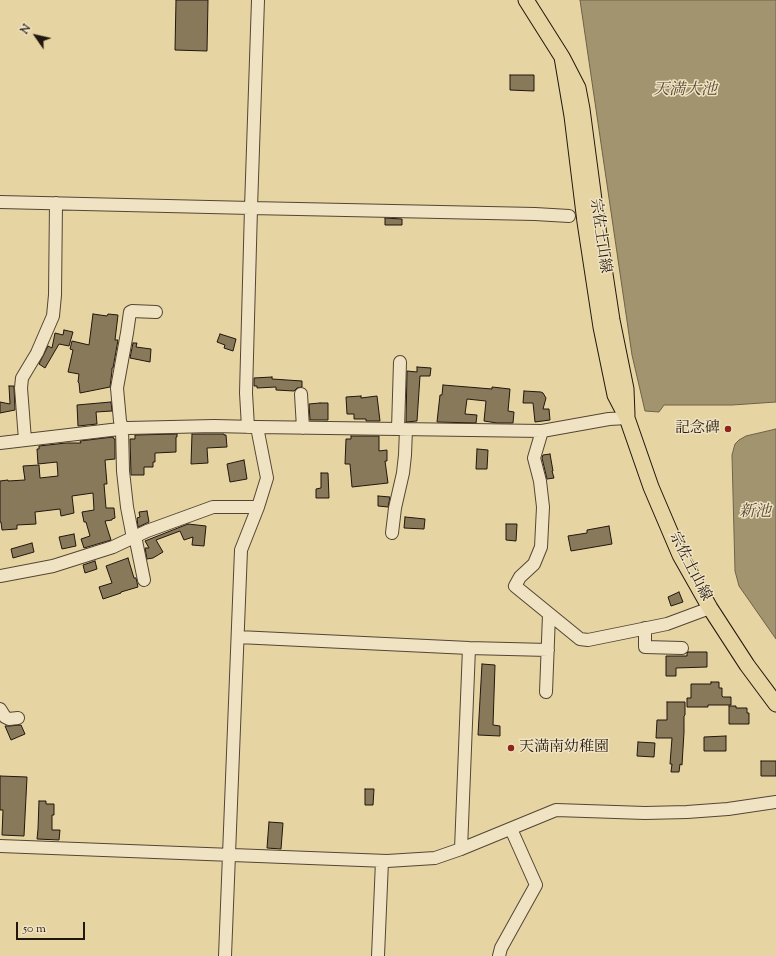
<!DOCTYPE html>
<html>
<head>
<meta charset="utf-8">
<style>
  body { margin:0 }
  #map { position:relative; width:776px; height:956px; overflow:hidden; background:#e6d4a2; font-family:"Sorts Mill Goudy",serif }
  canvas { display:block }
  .north { position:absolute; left:16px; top:16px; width:40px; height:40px; -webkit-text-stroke:3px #efe3c3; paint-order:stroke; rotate:304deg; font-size:11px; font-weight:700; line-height:16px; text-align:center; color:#22170f }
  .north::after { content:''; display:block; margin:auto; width:14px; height:18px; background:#22170f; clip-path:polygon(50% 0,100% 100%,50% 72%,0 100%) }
  .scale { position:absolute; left:16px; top:922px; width:69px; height:18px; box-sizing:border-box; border:2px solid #22170f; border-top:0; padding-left:5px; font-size:12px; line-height:14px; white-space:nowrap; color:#22170f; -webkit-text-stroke:3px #efe3c3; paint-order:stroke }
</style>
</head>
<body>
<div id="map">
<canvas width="776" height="956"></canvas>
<div class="north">N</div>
<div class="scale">50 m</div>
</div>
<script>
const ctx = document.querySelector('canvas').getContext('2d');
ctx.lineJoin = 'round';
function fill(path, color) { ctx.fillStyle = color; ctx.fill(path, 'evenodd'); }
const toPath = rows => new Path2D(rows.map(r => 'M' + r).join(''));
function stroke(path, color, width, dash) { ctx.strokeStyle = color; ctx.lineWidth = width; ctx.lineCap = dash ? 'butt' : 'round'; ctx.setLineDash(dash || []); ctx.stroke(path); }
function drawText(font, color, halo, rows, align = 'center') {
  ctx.font = font + ' "Sorts Mill Goudy","Noto Serif JP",serif'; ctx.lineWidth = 3; ctx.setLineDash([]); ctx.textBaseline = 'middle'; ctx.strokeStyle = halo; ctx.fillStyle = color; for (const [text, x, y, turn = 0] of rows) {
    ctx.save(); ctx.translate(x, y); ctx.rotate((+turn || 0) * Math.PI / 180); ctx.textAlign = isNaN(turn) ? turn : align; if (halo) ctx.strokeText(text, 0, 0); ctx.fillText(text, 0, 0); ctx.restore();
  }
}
const water = toPath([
  [580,0,776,0,776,402,732,405,664,405,659,412,645,411,632,355,580,0],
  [776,429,776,639,739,586,735,571,732,455,735,444,739,440,746,436,776,429]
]);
fill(water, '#a39470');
stroke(water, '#6f6249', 1);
const building = toPath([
  [176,0,208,0,207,51,175,50,176,0],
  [510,75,534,75,534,91,510,90,510,75],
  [385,218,402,219,402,225,385,225,385,218],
  [93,314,107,316,108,314,118,315,115,340,118,340,113,368,112,368,112,371,110,387,80,393,79,383,78,382,79,374,68,372,73,350,70,349,72,341,89,345,93,314],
  [64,330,73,332,69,346,59,344,45,368,39,364,48,346,52,348,55,333,63,335,64,330],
  [220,334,236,339,233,351,224,348,225,345,217,342,220,334],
  [133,343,137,343,136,347,151,349,150,362,130,358,133,343],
  [417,367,431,368,430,376,420,376,417,421,406,422,407,371,417,372,417,367],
  [272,377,272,379,302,381,302,387,297,388,294,391,276,390,276,387,257,388,257,386,254,386,254,378,272,377],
  [443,385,492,389,492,387,510,389,508,411,514,412,513,423,497,423,484,421,486,401,467,399,465,414,477,415,476,423,437,422,440,395,442,395,443,385],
  [9,386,14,386,15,410,0,413,0,402,10,404,9,386],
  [524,391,541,392,543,393,546,398,543,409,549,409,550,420,535,422,533,403,523,403,524,391],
  [361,396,361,398,377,396,380,421,366,421,366,419,354,419,354,414,347,414,346,397,361,396],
  [111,402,112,411,96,412,97,424,78,426,77,405,111,402],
  [320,403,328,403,328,420,310,420,309,404,320,403],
  [177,434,177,437,176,437,176,452,155,453,155,462,153,462,153,467,144,467,144,475,131,475,130,439,135,439,135,435,177,434],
  [192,434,224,434,224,435,226,435,227,447,207,448,208,463,191,464,192,434],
  [351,436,379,436,379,451,387,450,387,461,385,461,388,483,352,487,350,464,345,464,346,439,351,439,351,436],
  [113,437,114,439,115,439,115,459,105,460,107,484,104,484,106,508,114,508,115,518,112,519,112,520,105,521,111,540,84,548,81,539,90,536,86,522,84,522,82,512,94,510,93,493,72,496,74,513,61,516,60,509,35,512,36,524,17,525,17,529,2,530,1,522,0,522,0,481,8,480,8,481,25,480,23,466,39,465,40,478,58,476,57,462,38,464,37,449,39,449,39,446,66,443,81,443,80,441,113,437],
  [477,449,488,450,487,469,476,469,477,449],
  [550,454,553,471,552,471,554,478,547,479,542,458,543,455,550,454],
  [244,460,247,479,230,482,227,464,244,460],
  [321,473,328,473,329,498,316,498,316,489,321,488,321,473],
  [378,496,390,497,388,507,378,506,378,496],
  [147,511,149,522,138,527,137,518,140,517,139,512,147,511],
  [405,517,425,519,424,529,404,528,405,517],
  [188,524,206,526,204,546,192,545,193,537,184,540,180,531,156,540,163,552,153,558,147,559,145,548,149,548,145,541,188,524],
  [506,524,517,524,516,541,506,540,506,524],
  [609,526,612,544,571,551,568,536,587,533,587,530,609,526],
  [74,534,76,546,62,549,59,537,74,534],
  [32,543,34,552,13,558,11,549,32,543],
  [128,558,134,578,136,578,138,587,121,592,121,593,103,599,99,587,112,583,106,566,128,558],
  [95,561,97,569,85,573,83,565,95,561],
  [679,592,683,602,671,606,668,597,679,592],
  [688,652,707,652,707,667,676,668,676,676,666,676,666,656,687,656,687,653,688,652],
  [482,664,495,665,493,725,500,726,500,736,478,735,482,664],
  [711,682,719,682,719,688,722,688,722,696,723,697,731,697,731,705,708,705,708,707,687,707,687,698,691,698,691,684,711,684,711,682],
  [667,702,685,702,685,715,684,716,684,732,682,765,680,764,679,772,671,772,672,764,670,764,672,738,656,738,657,720,667,720,667,702],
  [729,706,736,706,736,708,747,708,747,713,749,713,749,724,729,724,729,706],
  [19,725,21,725,25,734,11,740,5,726,10,726,19,725],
  [726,736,726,751,704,751,704,737,726,736],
  [638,742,655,743,654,757,637,756,638,742],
  [761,761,776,761,776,776,761,776,761,761],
  [0,776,27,777,24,836,2,835,3,810,0,810,0,776],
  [365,789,374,789,373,805,365,805,365,789],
  [39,801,46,801,46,804,54,804,54,815,52,815,52,830,60,830,59,840,37,839,38,829,39,801],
  [269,822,283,823,281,849,267,848,269,822]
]);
fill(building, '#88795b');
stroke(building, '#22170f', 1);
const minor = toPath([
  [0,202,251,208,535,214,569,216],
  [301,394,303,428],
  [248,427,246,393,251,208,258,0],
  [398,429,400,362],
  [542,431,534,458,540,481,543,507,541,547,534,564,520,577,515,586,580,639,588,640,667,624,710,608],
  [25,440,21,388,22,378,37,353,53,316,55,295,56,203],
  [0,443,128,428,214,426,257,427,542,431,609,419,627,418],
  [392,533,395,508,403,473,405,455,406,429],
  [135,536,144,580],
  [133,538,127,507,123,471,122,428,120,421,117,388,127,333,130,312,132,311,156,312],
  [0,576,53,566,113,547,147,531,213,507,258,507],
  [645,628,645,647,682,648],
  [238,637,469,648,548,650],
  [546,692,549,615],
  [0,709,5,717,9,719,18,718],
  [0,846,387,861,435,858,461,849,556,810,645,813,687,812,728,809,776,802],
  [461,849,469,648],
  [225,956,241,550,258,507,267,478,257,427],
  [378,956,382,861],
  [499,956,501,948,536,885,511,829]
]);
const major = toPath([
  [526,0,562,57,578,88,582,109,596,215,612,320,626,389,627,415],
  [562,57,572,116,585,222,601,327,615,395,627,418,651,487,680,555,710,608,747,665,776,704]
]);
stroke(minor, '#534634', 14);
stroke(major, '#22170f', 17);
stroke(minor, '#efe3c3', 12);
stroke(major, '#e6d4a2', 15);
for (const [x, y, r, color] of [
  [728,429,4,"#8f2418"],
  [511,748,4,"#8f2418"]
]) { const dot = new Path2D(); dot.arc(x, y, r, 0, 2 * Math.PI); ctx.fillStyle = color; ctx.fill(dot); stroke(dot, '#efe3c3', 1.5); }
drawText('15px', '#22170f', '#efe3c3', [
  ["宗佐土山線",599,236,82],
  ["宗佐土山線",689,567,63]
]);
drawText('15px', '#22170f', '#efe3c3', [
  ["記念碑",720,429],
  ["天満南幼稚園",519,748,"left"]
], 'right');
drawText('italic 16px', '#564936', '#efe3c3', [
  ["天満大池",685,91],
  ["新池",755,513]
]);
</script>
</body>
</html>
